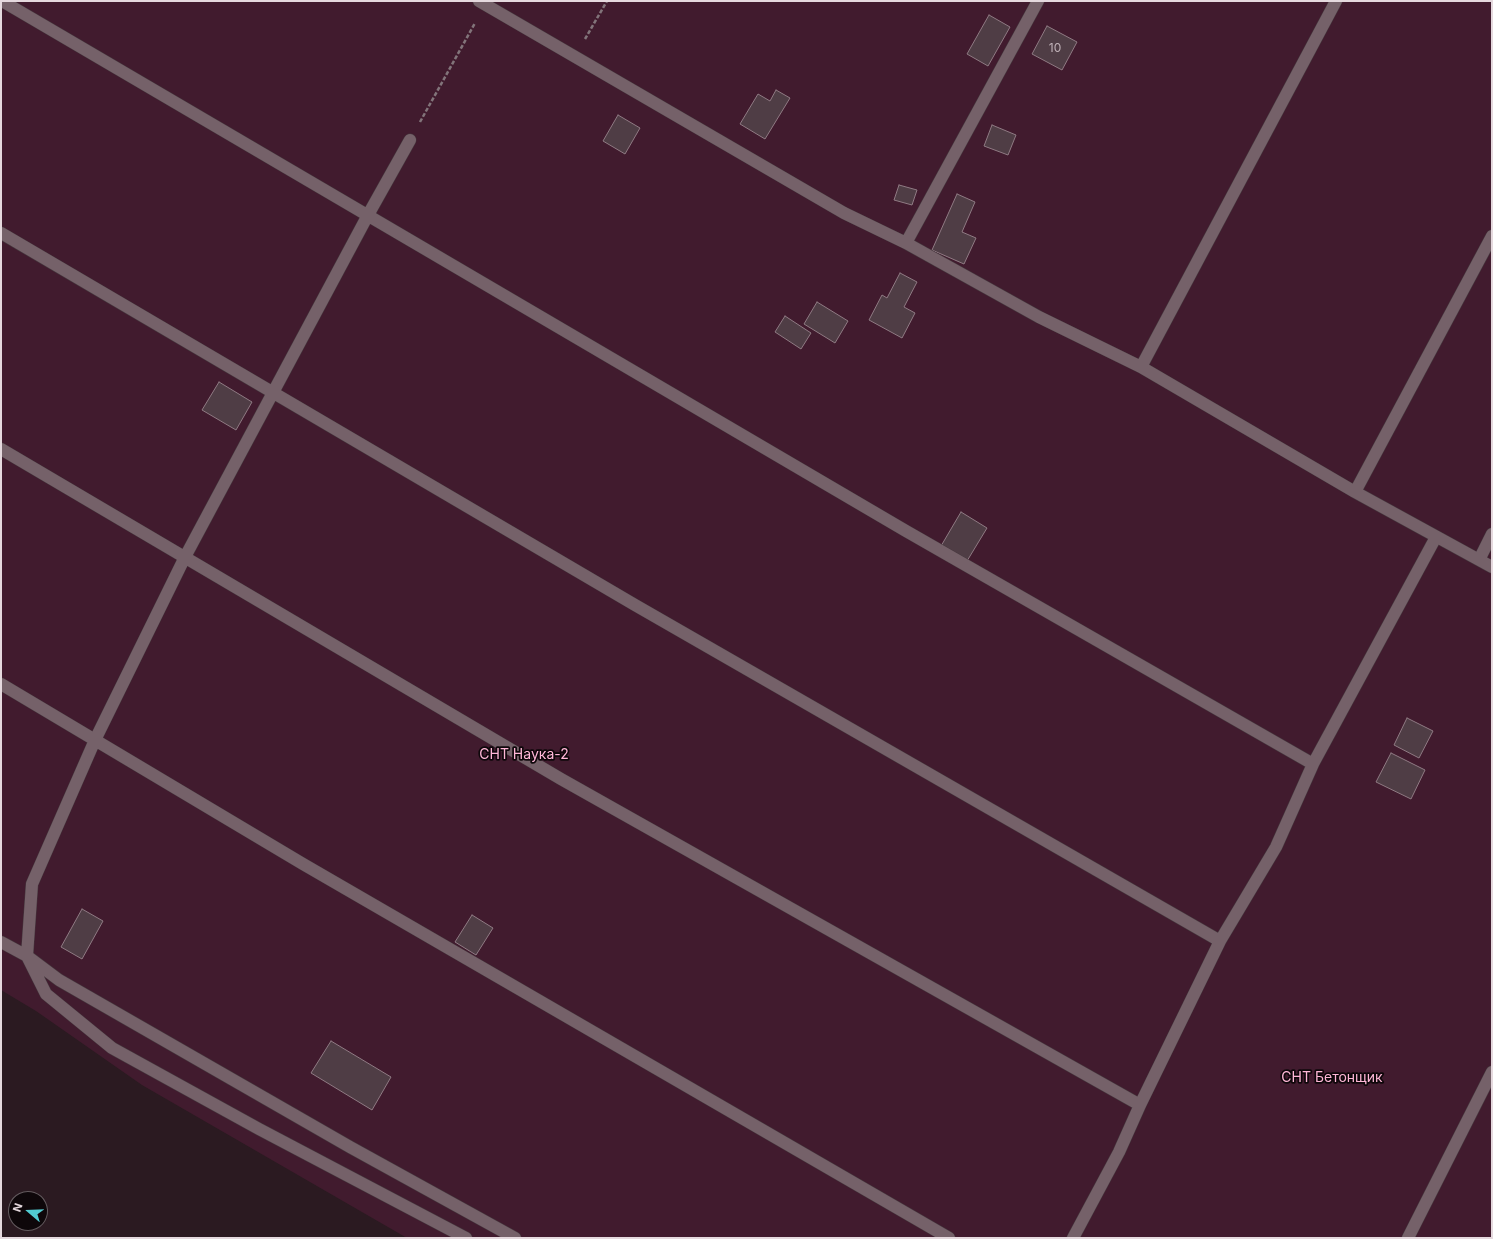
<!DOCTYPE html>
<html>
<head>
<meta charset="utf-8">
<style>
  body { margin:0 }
  #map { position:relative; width:1493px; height:1239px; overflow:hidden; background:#2b1a21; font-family:Inter,sans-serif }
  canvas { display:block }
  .frame { position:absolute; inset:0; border:2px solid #e5d9de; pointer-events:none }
  .north { position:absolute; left:8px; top:1191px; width:40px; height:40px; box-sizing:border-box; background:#0e070a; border:1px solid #645b5f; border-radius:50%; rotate:289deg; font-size:11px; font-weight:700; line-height:16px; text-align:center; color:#e5d9de }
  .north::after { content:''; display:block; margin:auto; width:14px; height:18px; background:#51ccd2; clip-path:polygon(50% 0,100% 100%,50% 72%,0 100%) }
</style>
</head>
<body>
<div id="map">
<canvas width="1493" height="1239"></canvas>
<div class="frame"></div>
<div class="north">N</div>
</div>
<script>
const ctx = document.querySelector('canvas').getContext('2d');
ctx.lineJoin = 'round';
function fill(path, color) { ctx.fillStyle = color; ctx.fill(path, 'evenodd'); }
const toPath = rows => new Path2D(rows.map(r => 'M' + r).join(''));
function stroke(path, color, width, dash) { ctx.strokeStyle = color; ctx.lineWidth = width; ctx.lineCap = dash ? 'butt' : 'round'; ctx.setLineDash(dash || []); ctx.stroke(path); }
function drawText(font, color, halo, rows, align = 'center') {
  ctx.font = font + ' Inter,sans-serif'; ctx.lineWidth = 3.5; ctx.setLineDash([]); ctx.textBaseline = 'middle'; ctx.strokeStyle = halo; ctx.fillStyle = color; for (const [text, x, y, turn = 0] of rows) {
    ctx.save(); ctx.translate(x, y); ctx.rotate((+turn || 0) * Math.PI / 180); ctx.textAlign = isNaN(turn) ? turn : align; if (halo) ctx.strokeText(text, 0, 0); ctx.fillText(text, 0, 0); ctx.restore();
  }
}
fill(toPath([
  [1,1,1492,1,1492,1238,407,1238,142,1085,36,1011,1,990]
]), '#411b2e');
const building = toPath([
  [989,15,1010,27,988,66,967,54,989,15],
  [1047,26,1077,42,1062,70,1032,54,1047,26],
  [776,90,790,98,765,139,740,124,758,94,770,101,776,90],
  [618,115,640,128,625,154,603,141,618,115],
  [992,125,1016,135,1008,155,984,146,992,125],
  [899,185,917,190,912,205,894,200,899,185],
  [957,194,975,202,962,232,976,238,964,264,932,250,957,194],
  [900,273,917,282,904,307,915,313,902,338,869,320,882,295,887,298,900,273],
  [817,302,848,321,835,343,804,324,817,302],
  [785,316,811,333,801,349,775,332,785,316],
  [219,382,252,402,236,430,202,410,219,382],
  [961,512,987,528,967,561,941,546,961,512],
  [1407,718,1433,731,1419,758,1394,745,1407,718],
  [1391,753,1425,770,1411,799,1376,782,1391,753],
  [82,909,103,921,82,959,61,947,82,909],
  [472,915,493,928,476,955,455,942,472,915],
  [331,1041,391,1077,372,1110,311,1073,331,1041]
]);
fill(building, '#4f3d45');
stroke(building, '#8f7a83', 1);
const minor = toPath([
  [2,1,906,531,1313,764,1436,537],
  [479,1,844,213,906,243,1039,317,1141,367,1355,492,1492,567],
  [410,140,368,215,185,557,95,740,32,884,27,956,46,994,112,1048,259,1129,466,1238],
  [1,233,635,605,1220,941,1276,847,1313,764],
  [906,243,1038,1],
  [1141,367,1336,1],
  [1,449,561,779,1140,1105,1220,941],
  [1355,492,1492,236],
  [1479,560,1492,534],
  [1,684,303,864,949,1238],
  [1,942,27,956,59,980,350,1147,515,1238],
  [1073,1238,1119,1152,1140,1105],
  [1408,1238,1492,1072]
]);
stroke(minor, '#45383e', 13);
stroke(toPath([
  [585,39,607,1],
  [420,122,475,23]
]), '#82747a', 2.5, [4, 2]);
stroke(minor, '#756169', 12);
drawText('12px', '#c0b2b8', null, [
  ["10",1055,48]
]);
drawText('14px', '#ffb7d7', '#0e070a', [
  ["СНТ Наука-2",524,755],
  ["СНТ Бетонщик",1332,1078]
]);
</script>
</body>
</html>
